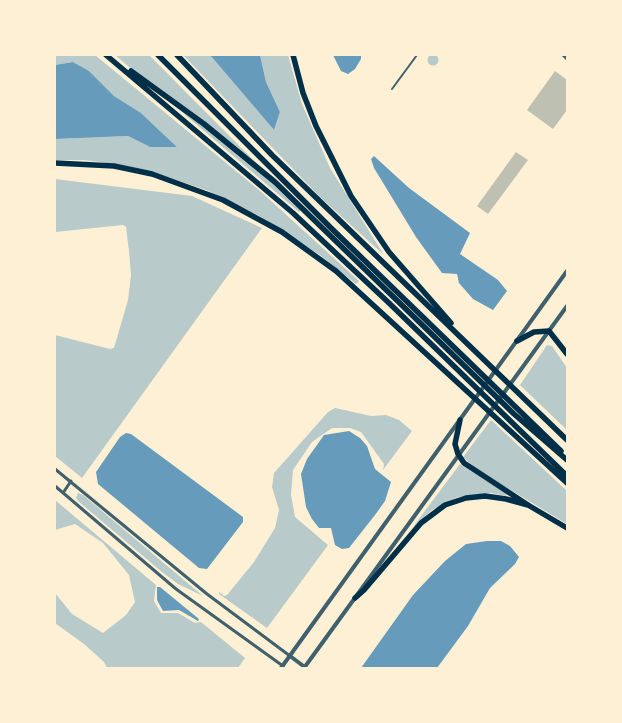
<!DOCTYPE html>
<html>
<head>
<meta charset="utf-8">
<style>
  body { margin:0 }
  #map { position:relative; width:622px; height:723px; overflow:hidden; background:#fdf0d5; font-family:"DM Sans",sans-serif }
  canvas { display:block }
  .frame { position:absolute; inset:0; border:56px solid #fdf0d5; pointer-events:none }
</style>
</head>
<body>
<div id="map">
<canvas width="622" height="723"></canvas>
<div class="frame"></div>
</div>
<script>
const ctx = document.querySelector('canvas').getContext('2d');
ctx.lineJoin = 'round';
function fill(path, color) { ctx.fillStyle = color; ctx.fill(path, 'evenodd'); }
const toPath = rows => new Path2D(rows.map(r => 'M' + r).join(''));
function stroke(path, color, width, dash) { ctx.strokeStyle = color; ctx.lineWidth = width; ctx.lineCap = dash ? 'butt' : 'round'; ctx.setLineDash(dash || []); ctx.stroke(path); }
fill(toPath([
  '427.5 60a5.5 5.5 0 1 1 11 0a5.5 5.5 0 1 1-11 0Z',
  [55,55,95,55,259,190,359,281,356,284,320,255,258,215,206,190,159,174,123,165,83,160,55,160,55,139,128,136,150,147,177,147,141,113,114,96,89,71,73,62,55,65],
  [115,55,149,55,302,209,299,212],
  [183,55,210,55,274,130,280,112,266,82,260,55,288,55,302,104,330,168,384,255,320,197],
  [55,179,192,196,262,228,82,478,55,456,55,335,110,349,114,348,128,300,131,275,129,251,126,227,123,225,55,232],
  [547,345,552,346,567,368,567,430,520,385],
  [335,408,371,416,386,415,399,420,412,431,383,470,384,464,361,432,350,428,332,428,312,442,293,470,291,495,295,517,328,545,267,628,219,594,219,592,224,596,227,595,254,562,275,528,279,510,272,487,274,473,328,412],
  [491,420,567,491,567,524,479,471,463,457],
  [460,464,507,494,506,496,491,493,458,497,432,510,413,527],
  [78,493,83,495,203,596,178,584,162,572,78,501,76,498],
  [55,500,156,585,154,601,161,613,178,613,195,623,201,622,245,658,238,668,107,668,104,662,84,644,55,623,55,593,72,614,103,633,126,615,135,602,129,575,103,543,75,524,55,530]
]), '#b9caca');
fill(toPath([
  [210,55,260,55,266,82,280,112,274,130],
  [333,55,361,55,361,59,355,69,348,74,341,71],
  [73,62,89,71,114,96,141,113,177,147,150,147,128,136,55,139,55,65],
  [374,156,409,188,470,233,460,254,498,280,507,291,493,310,473,299,459,283,457,274,442,273,416,237,374,168,371,159],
  [349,431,360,438,367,446,375,469,391,482,385,501,375,515,349,548,342,549,335,545,331,528,319,528,312,519,306,507,301,474,307,459,324,435],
  [126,433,131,434,243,517,243,522,207,569,199,568,98,484,96,472,120,437],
  [487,541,501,541,510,546,519,557,515,564,490,588,468,626,437,668,361,668,413,595,445,561,466,544],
  [157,587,160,587,199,619,198,621,179,610,163,611,157,600]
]), '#669bbc');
fill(toPath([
  [555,71,567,80,567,110,553,129,527,110],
  [516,152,528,160,488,214,477,206]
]), '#bec0b2');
stroke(toPath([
  [392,89,417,55]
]), '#3f606c', 2);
stroke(toPath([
  [563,55,567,59],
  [55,469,207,594,290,656],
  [55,486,176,589,283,666],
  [63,493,71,481]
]), '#3f606c', 3);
stroke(toPath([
  [290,656,306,668],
  [281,668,567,271],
  [304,668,567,306]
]), '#3f606c', 4);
stroke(toPath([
  [106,55,293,213,389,303,567,476],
  [158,55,331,228,561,451],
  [177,55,272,155,567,440],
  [293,55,303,93,316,126,351,196,389,252,451,323],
  [131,71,204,124,275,182,514,414,567,460],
  [55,163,114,166,152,174,223,200,282,232,336,271,567,483],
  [517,341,534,332,549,331,567,354],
  [460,420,455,444,458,454,464,463,528,505,567,528],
  [355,598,364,590,421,523,445,505,466,498,485,496,506,499,528,505]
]), '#003049', 5.5);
</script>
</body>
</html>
